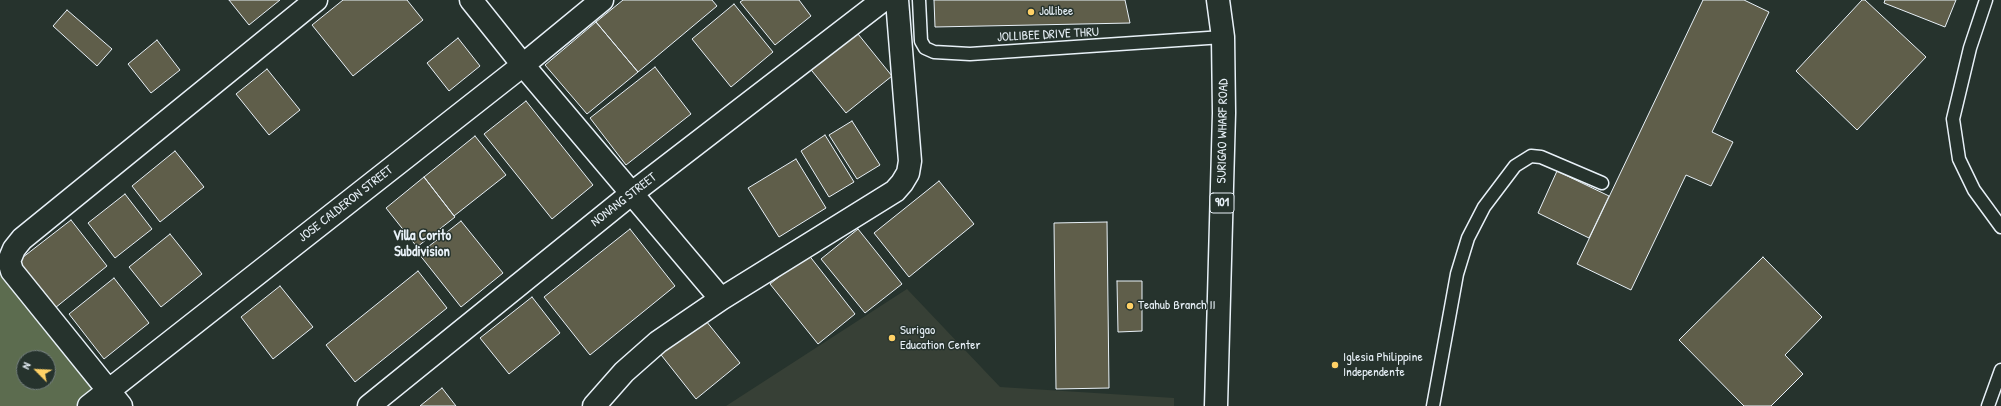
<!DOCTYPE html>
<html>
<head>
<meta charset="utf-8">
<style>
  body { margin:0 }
  #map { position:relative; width:2001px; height:406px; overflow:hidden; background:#26332d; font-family:"Patrick Hand",sans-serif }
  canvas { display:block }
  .north { position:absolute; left:16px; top:350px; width:40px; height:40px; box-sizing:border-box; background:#26332d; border:1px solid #747f7e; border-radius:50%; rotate:294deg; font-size:11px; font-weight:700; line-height:16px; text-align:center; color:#e8f1f8 }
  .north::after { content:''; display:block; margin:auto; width:14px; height:18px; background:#ffd166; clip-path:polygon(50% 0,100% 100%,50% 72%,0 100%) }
</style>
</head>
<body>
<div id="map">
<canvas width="2001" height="406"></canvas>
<div class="north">N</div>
</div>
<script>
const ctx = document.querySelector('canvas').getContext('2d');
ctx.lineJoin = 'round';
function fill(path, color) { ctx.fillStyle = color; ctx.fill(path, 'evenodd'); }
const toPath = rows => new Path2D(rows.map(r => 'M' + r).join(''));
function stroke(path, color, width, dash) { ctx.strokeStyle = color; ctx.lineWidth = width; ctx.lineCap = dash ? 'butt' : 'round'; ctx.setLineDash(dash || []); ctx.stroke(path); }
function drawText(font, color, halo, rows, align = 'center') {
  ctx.font = font + ' "Patrick Hand",sans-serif'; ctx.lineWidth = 3; ctx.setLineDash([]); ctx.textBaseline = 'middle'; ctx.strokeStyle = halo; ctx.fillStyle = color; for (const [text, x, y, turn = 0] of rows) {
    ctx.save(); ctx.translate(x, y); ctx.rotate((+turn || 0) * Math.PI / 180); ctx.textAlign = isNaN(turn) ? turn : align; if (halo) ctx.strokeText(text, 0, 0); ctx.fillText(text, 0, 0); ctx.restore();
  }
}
fill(toPath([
  [907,289,1000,387,1174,398,1174,406,726,406]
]), '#374036');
fill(toPath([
  [0,267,97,390,76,406,0,406],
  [24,358,48,358,48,382,24,382]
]), '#5c6c4f');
const building = toPath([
  [229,0,280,0,249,25,229,0],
  [343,0,407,0,423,20,353,76,312,25,343,0],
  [623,0,712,0,717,6,638,72,596,22,623,0],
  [743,0,799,0,811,16,775,45,740,2,743,0],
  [934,0,1125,0,1130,23,935,27,934,0],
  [1703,0,1744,0,1769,12,1712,132,1733,142,1711,186,1686,175,1631,290,1577,264,1703,0],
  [1862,0,1865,0,1926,57,1857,130,1796,71,1862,0],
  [1885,0,1956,0,1945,27,1884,3,1885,0],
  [734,4,773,52,731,87,692,39,734,4],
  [67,10,112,49,97,66,53,26,67,10],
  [596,22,638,72,587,114,545,65,596,22],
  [854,29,892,76,846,113,808,66,854,29],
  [458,38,480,66,449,91,427,63,458,38],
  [157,40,180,70,151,93,128,64,157,40],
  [655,67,691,114,626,165,590,118,655,67],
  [267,69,300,110,269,135,236,94,267,69],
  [526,101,593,185,552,219,484,134,526,101],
  [852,121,880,165,857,179,829,135,852,121],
  [825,135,854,182,829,197,801,151,825,135],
  [475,136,506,175,454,216,424,177,475,136],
  [175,151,204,187,160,222,132,186,175,151],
  [796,159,826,208,779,237,748,188,796,159],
  [1557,171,1609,196,1589,238,1538,213,1557,171],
  [424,177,455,217,417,247,386,208,424,177],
  [939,181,974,224,909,277,874,233,939,181],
  [125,194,152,229,115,258,88,223,125,194],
  [71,220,107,266,55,308,18,261,71,220],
  [461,221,503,273,461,307,419,254,461,221],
  [1107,222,1109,388,1056,389,1054,223,1107,222],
  [630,229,675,286,590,355,544,297,630,229],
  [858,229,902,284,865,313,821,259,858,229],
  [170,234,202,274,161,307,129,267,170,234],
  [808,254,855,314,818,344,770,284,808,254],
  [1763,257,1822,317,1785,355,1803,374,1771,406,1744,406,1679,340,1763,257],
  [418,271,447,308,355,382,326,345,418,271],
  [114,278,149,323,104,359,69,314,114,278],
  [1117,281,1142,281,1142,331,1118,332,1117,281],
  [280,286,313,327,273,359,241,317,280,286],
  [532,297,560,333,509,374,480,338,532,297],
  [702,316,740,363,696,399,658,351,702,316],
  [442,388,456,406,420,406,442,388]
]);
fill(building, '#5f5e4a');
stroke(building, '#e8f1f8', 1);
const service = toPath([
  [919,0,921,41,925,48,934,52,970,54,1223,37],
  [1986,0,1970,48,1953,119,1959,159,1974,190,2001,227],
  [1433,406,1457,274,1468,238,1484,207,1515,166,1531,156,1541,157,1602,183],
  [1988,406,2001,370]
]);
const minor = toPath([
  [471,0,523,65,721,299],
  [89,406,523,65,602,0],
  [121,406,12,271,9,261,14,249,22,239,316,0],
  [369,406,631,194,883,0],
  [594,406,624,372,658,342,721,299,895,191,902,183,908,173,910,161,897,0]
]);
const primary = toPath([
  [1216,406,1224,113,1223,37,1218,0]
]);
stroke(service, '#e8f1f8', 15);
stroke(minor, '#e8f1f8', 25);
stroke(primary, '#e8f1f8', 25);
stroke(service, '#26332d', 12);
stroke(minor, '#26332d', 22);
stroke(primary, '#26332d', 22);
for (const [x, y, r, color] of [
  [1031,12,4,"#ffd166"],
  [1130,306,4,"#ffd166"],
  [892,338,4,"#ffd166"],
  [1335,365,4,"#ffd166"]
]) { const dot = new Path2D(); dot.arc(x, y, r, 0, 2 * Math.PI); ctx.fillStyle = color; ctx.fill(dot); stroke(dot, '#26332d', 1.5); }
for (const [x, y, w] of [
  [1222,203,24]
]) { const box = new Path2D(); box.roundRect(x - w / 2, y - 10, w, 20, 3); ctx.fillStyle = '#26332d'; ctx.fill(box); stroke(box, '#e8f1f8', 1); }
drawText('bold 12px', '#e8f1f8', null, [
  ["901",1222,203]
]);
drawText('13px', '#e8f1f8', '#26332d', [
  ["Jollibee",1039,12],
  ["Teahub Branch II",1138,306],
  ["Surigao",900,331],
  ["Education Center",900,346],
  ["Iglesia Philippine",1343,358],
  ["Independente",1343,373]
], 'left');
drawText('13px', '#e8f1f8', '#26332d', [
  ["JOLLIBEE DRIVE THRU",1048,35,-3],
  ["SURIGAO WHARF ROAD",1223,131,-89],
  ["NONANG STREET",624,200,-38],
  ["JOSE CALDERON STREET",346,204,-38]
]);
drawText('bold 14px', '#e8f1f8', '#26332d', [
  ["Villa Corito",422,236],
  ["Subdivision",422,252]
]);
</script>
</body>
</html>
